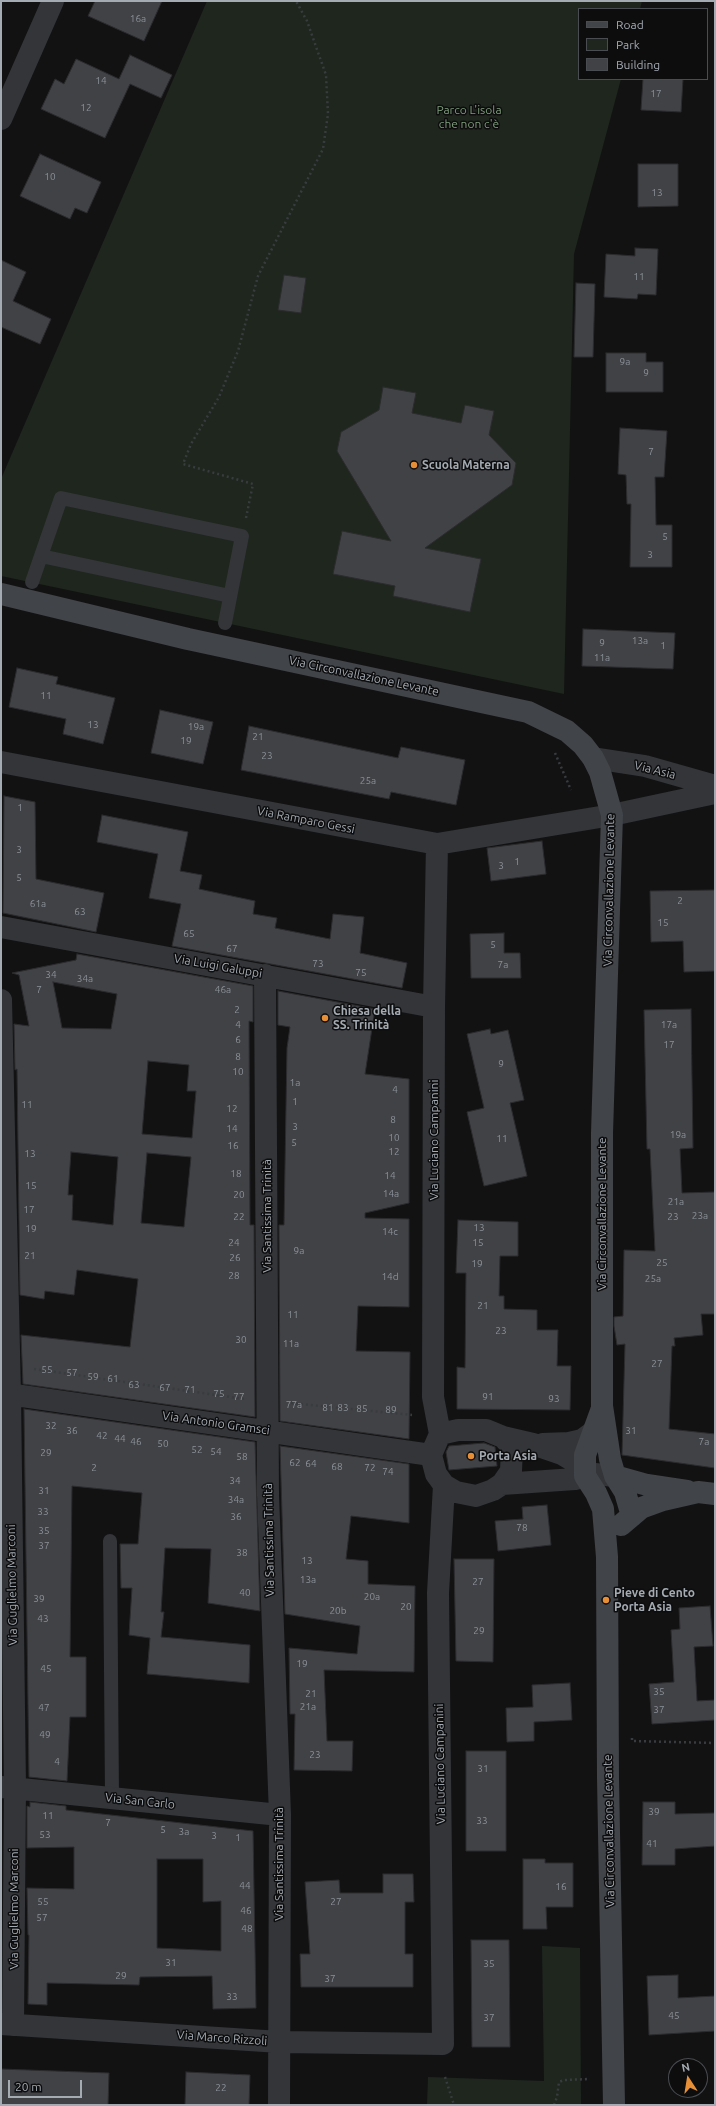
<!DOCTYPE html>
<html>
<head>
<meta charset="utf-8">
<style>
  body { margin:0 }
  #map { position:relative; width:716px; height:2106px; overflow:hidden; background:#121213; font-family:Ubuntu,sans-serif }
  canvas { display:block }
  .frame { position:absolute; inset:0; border:2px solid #a4abb3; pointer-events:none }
  .legend { position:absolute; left:578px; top:8px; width:130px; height:72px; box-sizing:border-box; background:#0d0d0e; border:1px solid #494c50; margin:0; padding:5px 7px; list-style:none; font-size:12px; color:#a4abb3 }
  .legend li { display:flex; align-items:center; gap:8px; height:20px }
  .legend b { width:20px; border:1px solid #494c50 }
  .north { position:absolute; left:668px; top:2058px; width:40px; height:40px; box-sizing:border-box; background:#0d0d0e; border:1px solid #494c50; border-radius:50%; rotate:348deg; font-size:11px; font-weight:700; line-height:16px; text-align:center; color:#a4abb3 }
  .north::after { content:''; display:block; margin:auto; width:14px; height:18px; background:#e68f37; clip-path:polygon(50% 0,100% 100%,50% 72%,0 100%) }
  .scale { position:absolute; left:8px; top:2080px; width:74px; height:18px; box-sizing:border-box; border:2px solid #a4abb3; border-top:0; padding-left:5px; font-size:12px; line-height:14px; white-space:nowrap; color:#a4abb3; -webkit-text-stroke:3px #0d0d0e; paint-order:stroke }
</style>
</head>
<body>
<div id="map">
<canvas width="716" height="2106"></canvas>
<div class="frame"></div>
<ul class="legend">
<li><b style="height:5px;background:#414448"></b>Road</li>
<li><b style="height:11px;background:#1e261e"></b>Park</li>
<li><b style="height:11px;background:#414246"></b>Building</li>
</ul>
<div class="north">N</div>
<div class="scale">20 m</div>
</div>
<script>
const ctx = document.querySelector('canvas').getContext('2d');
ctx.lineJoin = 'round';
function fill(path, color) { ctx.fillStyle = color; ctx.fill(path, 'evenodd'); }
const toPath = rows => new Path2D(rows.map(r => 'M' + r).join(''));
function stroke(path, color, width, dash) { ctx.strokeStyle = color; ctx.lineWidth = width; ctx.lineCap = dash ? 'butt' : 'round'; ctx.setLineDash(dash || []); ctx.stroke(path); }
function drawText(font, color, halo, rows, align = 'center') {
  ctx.font = font + ' Ubuntu,sans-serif'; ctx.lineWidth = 3; ctx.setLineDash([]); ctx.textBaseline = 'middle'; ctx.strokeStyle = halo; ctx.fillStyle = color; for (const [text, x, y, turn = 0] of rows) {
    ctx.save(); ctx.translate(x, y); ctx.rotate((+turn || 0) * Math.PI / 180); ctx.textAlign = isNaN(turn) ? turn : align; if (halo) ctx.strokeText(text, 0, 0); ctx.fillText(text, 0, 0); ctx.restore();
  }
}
fill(toPath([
  [207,1,642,1,640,9,579,9,579,79,621,79,574,254,564,694,1,576,1,479],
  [542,1946,580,1948,581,2105,427,2105,428,2077,544,2081]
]), '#1e261e');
const building = toPath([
  [95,1,162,1,144,41,88,16,95,1],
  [130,55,172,75,161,98,130,84,105,138,41,109,55,79,64,84,76,59,119,79,130,55],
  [643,79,683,79,681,112,641,110,643,79],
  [40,154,101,182,87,213,75,208,70,219,20,196,40,154],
  [638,164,678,164,678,206,638,207,638,164],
  [635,248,658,249,656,295,638,294,637,299,604,297,606,254,635,256,635,248],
  [1,260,26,272,13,301,51,319,40,344,1,327,1,260],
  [284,275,306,278,301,313,278,310,284,275],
  [576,283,595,284,593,357,574,357,576,283],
  [606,353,646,353,646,362,663,362,663,392,606,392,606,353],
  [383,387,416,393,412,413,461,423,465,405,494,411,489,435,516,463,512,485,425,548,481,559,470,612,393,596,395,586,333,574,342,531,391,541,337,451,341,432,379,410,383,387],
  [620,428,667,431,664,477,655,477,656,525,672,525,672,567,630,567,631,504,627,504,626,475,618,474,620,428],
  [583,629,675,633,673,669,582,666,583,629],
  [17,668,58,677,56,684,115,698,103,744,63,734,66,719,9,707,17,668],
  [160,710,213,722,203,764,151,753,160,710],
  [249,726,398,758,401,747,465,760,456,805,391,792,389,799,241,770,249,726],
  [4,796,35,802,36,879,104,893,96,932,3,913,4,796],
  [102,815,188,832,180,871,202,875,199,889,255,901,253,914,277,918,275,928,330,939,333,914,364,917,360,953,407,963,402,988,172,946,181,904,149,898,158,854,97,842,102,815],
  [542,841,546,874,491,881,487,848,542,841],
  [715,890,715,971,684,972,683,941,651,942,650,891,715,890],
  [504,933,504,953,520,953,521,978,471,978,470,934,504,933],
  [77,954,253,986,253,1022,249,1021,250,1225,254,1225,255,1417,23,1384,21,1335,130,1347,138,1279,77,1270,74,1295,45,1291,44,1299,20,1295,17,1069,15,1070,14,1024,29,1026,19,975,12,973,76,960,77,954],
  [53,982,117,994,111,1029,62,1028,53,982],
  [148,1061,189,1065,187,1091,196,1091,192,1138,142,1134,148,1061],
  [71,1152,118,1157,113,1225,72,1220,73,1195,68,1195,71,1152],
  [147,1153,191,1157,184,1227,141,1223,147,1153],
  [278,991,375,1009,365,1074,409,1079,409,1203,365,1213,365,1218,409,1219,409,1307,358,1306,356,1351,410,1352,409,1439,280,1421,279,1225,284,1225,287,1048,290,1027,278,1025,278,991],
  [691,1009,693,1148,680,1149,682,1193,715,1192,715,1314,701,1314,703,1335,674,1338,675,1346,672,1346,669,1429,715,1434,715,1468,622,1455,625,1344,617,1345,614,1326,614,1317,623,1316,624,1250,655,1251,650,1149,647,1149,644,1010,691,1009],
  [490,1029,491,1034,508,1030,524,1100,510,1103,527,1176,484,1186,467,1112,484,1108,467,1034,490,1029],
  [458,1220,518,1222,518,1256,500,1256,499,1296,504,1296,504,1309,537,1310,537,1330,558,1330,557,1366,571,1366,570,1410,457,1409,457,1367,465,1368,466,1273,456,1273,458,1220],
  [24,1409,255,1442,260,1611,208,1603,211,1549,165,1548,161,1612,164,1612,161,1637,250,1645,249,1683,147,1674,150,1638,129,1635,132,1588,121,1588,120,1544,138,1544,142,1493,72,1486,70,1657,86,1657,86,1717,70,1717,67,1781,29,1777,24,1409],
  [484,1443,495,1447,497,1466,449,1470,446,1452,449,1446,484,1443],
  [280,1446,409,1464,409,1523,351,1516,346,1559,368,1561,368,1584,415,1586,414,1672,324,1670,327,1741,353,1741,352,1771,294,1770,295,1714,290,1714,289,1648,357,1654,360,1626,285,1614,280,1446],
  [547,1505,551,1545,498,1551,495,1521,523,1519,522,1507,547,1505],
  [454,1559,494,1559,493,1662,456,1661,454,1559],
  [710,1606,713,1646,694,1647,697,1701,715,1700,715,1720,652,1724,649,1684,674,1682,671,1630,680,1629,679,1608,710,1606],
  [570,1683,572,1720,534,1722,534,1741,507,1742,506,1708,533,1707,532,1685,570,1683],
  [466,1751,506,1751,506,1851,466,1851,466,1751],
  [30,1802,66,1806,66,1810,253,1831,256,2008,213,2009,212,1976,140,1977,139,1985,47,1983,47,2005,28,2004,29,1935,28,1935,27,1888,74,1889,74,1847,27,1848,27,1806,30,1807,30,1802],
  [157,1859,203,1859,203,1902,221,1901,221,1951,157,1948,157,1859],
  [643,1802,675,1802,675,1814,715,1813,715,1846,675,1849,675,1865,642,1865,643,1802],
  [523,1859,545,1859,545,1863,573,1863,573,1907,546,1907,547,1929,523,1929,523,1859],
  [383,1874,413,1874,414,1902,405,1902,405,1954,413,1954,413,1987,301,1987,300,1954,310,1954,305,1882,339,1880,340,1893,383,1893,383,1874],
  [471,1940,509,1940,510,2047,472,2047,471,1940],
  [678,1975,678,1998,715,1996,715,2031,649,2035,647,1976,678,1975],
  [1,2069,109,2073,108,2105,1,2105,1,2069],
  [186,2072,250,2075,249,2105,185,2105,186,2072]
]);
fill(building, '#414246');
stroke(building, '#2c2c2f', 1);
stroke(toPath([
  [246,518,253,484,183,464,191,444,219,397,238,351,258,276,323,149,328,114,326,75,307,21,296,1],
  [555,753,571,790],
  [34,1369,244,1399],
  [291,1403,412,1415],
  [632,1738,632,1741,715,1743],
  [445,2077,454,2105],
  [554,2105,557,2097,559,2082,564,2080,590,2079]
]), '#393c3f', 2.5, [2, 3]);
stroke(toPath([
  [41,556,230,596],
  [32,582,61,498,242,536,225,623],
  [110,1541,112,1798]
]), '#333538', 14);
stroke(toPath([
  [1,119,53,1],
  [1,762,437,844,612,815],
  [437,844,434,1007,433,1397,440,1434],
  [1,927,434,1007],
  [265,975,268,1495,280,1815,279,2105],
  [1,1000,10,1395,15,1788,13,2025],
  [1,1393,431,1455],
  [458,1430,486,1430,503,1437,512,1447,511,1471,502,1484,493,1490,476,1496,456,1492,444,1485,436,1474,431,1455,440,1434,458,1430],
  [503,1437,533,1444,562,1454,572,1460,585,1476],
  [543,1444,569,1443,582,1440,594,1431],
  [502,1484,575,1479,595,1474,615,1476],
  [1,1787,280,1815],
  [1,2024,280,2042,443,2044,438,1593,444,1485]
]), '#333538', 22);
stroke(toPath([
  [593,758,645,766,715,786],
  [612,815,715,793]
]), '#333538', 22);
stroke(toPath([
  [1,594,188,639,528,712,567,731,583,745,593,758,600,772,612,815,602,1133,602,1406,610,1459,615,1476,625,1492,632,1516],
  [601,1411,585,1455,585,1476,596,1493,603,1509,607,1557,608,1778,614,2105],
  [615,1476,647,1485,687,1491],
  [621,1525,641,1508,663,1500,698,1492,715,1494]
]), '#414448', 22);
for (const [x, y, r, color] of [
  [414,465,4,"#e68f37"],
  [325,1018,4,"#e68f37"],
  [471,1456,4,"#e68f37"],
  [606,1600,4,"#e68f37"]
]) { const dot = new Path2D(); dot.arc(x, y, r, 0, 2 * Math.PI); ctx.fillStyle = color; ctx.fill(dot); stroke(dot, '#0d0d0e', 1.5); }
drawText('10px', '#8b9198', null, [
  ["16a",138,19],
  ["14",101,81],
  ["17",656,94],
  ["12",86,108],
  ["10",50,177],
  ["13",657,193],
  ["11",639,277],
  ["9a",625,362],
  ["9",646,373],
  ["7",651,452],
  ["5",665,537],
  ["3",650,555],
  ["13a",640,641],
  ["9",602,643],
  ["1",663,646],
  ["11a",602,658],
  ["11",46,696],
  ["13",93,725],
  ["19a",196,727],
  ["21",258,737],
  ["19",186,741],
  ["23",267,756],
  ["25a",368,781],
  ["1",20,808],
  ["3",19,850],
  ["1",517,862],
  ["3",501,866],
  ["5",19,878],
  ["2",680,901],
  ["61a",38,904],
  ["63",80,912],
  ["15",663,923],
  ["65",189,934],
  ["5",493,945],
  ["67",232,949],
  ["73",318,964],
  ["7a",503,965],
  ["75",361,973],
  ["34",51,975],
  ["34a",85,979],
  ["7",39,990],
  ["46a",223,990],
  ["2",237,1010],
  ["4",238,1025],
  ["17a",669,1025],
  ["6",238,1040],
  ["17",669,1045],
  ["8",238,1057],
  ["9",501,1064],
  ["10",238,1072],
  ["1a",295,1083],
  ["4",395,1090],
  ["1",295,1102],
  ["11",27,1105],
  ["12",232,1109],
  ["8",393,1120],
  ["3",295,1127],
  ["14",232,1129],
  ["19a",678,1135],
  ["10",394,1138],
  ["11",502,1139],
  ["5",294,1143],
  ["16",233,1146],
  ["12",394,1152],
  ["13",30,1154],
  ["18",236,1174],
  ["14",390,1176],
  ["15",31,1186],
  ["14a",391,1194],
  ["20",239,1195],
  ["21a",676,1202],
  ["17",29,1210],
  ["23a",700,1216],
  ["22",239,1217],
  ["23",673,1217],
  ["13",479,1228],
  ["19",31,1229],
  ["14c",390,1232],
  ["24",234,1243],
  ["15",478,1243],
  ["9a",299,1251],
  ["21",30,1256],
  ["26",235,1258],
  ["25",662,1263],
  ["19",477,1264],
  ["28",234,1276],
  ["14d",390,1277],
  ["25a",653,1279],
  ["21",483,1306],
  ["11",293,1315],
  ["23",501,1331],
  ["30",241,1340],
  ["11a",291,1344],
  ["27",657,1364],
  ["55",47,1370],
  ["57",72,1373],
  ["59",93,1377],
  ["61",113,1379],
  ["63",134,1385],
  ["67",165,1388],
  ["71",190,1390],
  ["75",219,1394],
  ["77",239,1397],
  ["91",488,1397],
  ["93",554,1399],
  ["77a",294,1405],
  ["81",328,1408],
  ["83",343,1408],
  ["85",362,1409],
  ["89",391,1410],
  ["32",51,1426],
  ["36",72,1431],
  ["31",631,1431],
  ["42",102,1436],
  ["44",120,1439],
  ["46",136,1442],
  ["7a",704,1442],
  ["50",163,1444],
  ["52",197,1450],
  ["54",216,1452],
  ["29",46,1453],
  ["58",242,1457],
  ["62",295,1463],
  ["64",311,1464],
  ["68",337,1467],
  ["2",94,1468],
  ["72",370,1468],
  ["74",388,1472],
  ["34",235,1481],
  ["31",44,1491],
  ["34a",236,1500],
  ["33",43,1512],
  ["36",236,1517],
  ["78",522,1528],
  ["35",44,1531],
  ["37",44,1546],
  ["38",242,1553],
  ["13",307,1561],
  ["13a",308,1580],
  ["27",478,1582],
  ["40",245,1593],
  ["20a",372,1597],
  ["39",39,1599],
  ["20",406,1607],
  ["20b",338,1611],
  ["43",43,1619],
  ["29",479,1631],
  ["19",302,1664],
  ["45",46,1669],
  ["35",659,1692],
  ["21",311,1694],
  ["21a",308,1707],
  ["47",44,1708],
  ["37",659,1710],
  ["49",45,1735],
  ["23",315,1755],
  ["4",57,1762],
  ["31",483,1769],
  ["39",654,1812],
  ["11",48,1816],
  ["33",482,1821],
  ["7",108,1823],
  ["5",163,1830],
  ["3a",184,1832],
  ["53",45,1835],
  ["3",214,1836],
  ["1",238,1838],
  ["41",652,1844],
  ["44",245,1886],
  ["16",561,1887],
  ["55",43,1902],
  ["27",336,1902],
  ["46",246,1911],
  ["57",42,1918],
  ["48",247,1929],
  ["31",171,1963],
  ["35",489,1964],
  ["29",121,1976],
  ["37",330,1979],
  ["33",232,1997],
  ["45",674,2016],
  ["37",489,2018],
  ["22",221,2088]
]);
drawText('12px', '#7f9d7c', '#0d0d0e', [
  ["Parco L'isola",469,110],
  ["che non c'è",469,124]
]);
drawText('bold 12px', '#a4abb3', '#0d0d0e', [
  ["Scuola Materna",422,465],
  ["Chiesa della",333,1011],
  ["SS. Trinità",333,1025],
  ["Porta Asia",479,1456],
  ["Pieve di Cento",614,1593],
  ["Porta Asia",614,1607]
], 'left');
drawText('12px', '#a4abb3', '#0d0d0e', [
  ["Via Circonvallazione Levante",364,676,12],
  ["Via Asia",655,770,14],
  ["Via Ramparo Gessi",306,820,11],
  ["Via Circonvallazione Levante",609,890,-89],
  ["Via Luigi Galuppi",218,966,10],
  ["Via Luciano Campanini",434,1140,-90],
  ["Via Circonvallazione Levante",602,1214,-90],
  ["Via Santissima Trinità",267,1216,-90],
  ["Via Antonio Gramsci",216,1423,8],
  ["Via Santissima Trinità",269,1540,-91],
  ["Via Guglielmo Marconi",12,1585,-91],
  ["Via Luciano Campanini",440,1764,-91],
  ["Via San Carlo",140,1801,6],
  ["Via Circonvallazione Levante",609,1831,-91],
  ["Via Santissima Trinità",279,1864,-90],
  ["Via Guglielmo Marconi",14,1909,-90],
  ["Via Marco Rizzoli",222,2038,4]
]);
</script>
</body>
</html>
